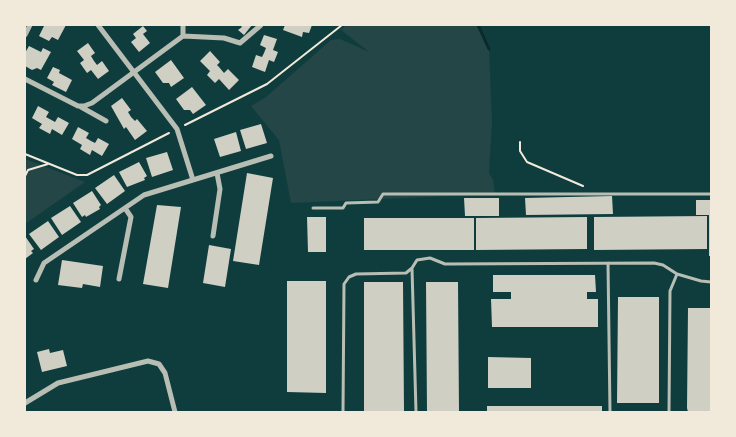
<!DOCTYPE html>
<html>
<head>
<meta charset="utf-8">
<style>
  body { margin:0 }
  #map { position:relative; width:736px; height:437px; overflow:hidden; background:#0f3d3e; font-family:Figtree,sans-serif }
  canvas { display:block }
  .frame { position:absolute; inset:0; border:26px solid #f1e9da; pointer-events:none }
</style>
</head>
<body>
<div id="map">
<canvas width="736" height="437"></canvas>
<div class="frame"></div>
</div>
<script>
const ctx = document.querySelector('canvas').getContext('2d');
ctx.lineJoin = 'round';
function fill(path, color) { ctx.fillStyle = color; ctx.fill(path, 'evenodd'); }
const toPath = rows => new Path2D(rows.map(r => 'M' + r).join(''));
function stroke(path, color, width, dash) { ctx.strokeStyle = color; ctx.lineWidth = width; ctx.lineCap = dash ? 'butt' : 'round'; ctx.setLineDash(dash || []); ctx.stroke(path); }
fill(toPath([
  [346,25,478,25,489,49,492,121,489,173,493,180,495,194,291,203,279,140,251,106,266,97,331,40,340,39,369,52,341,30],
  [25,159,85,182,25,224]
]), '#244646');
stroke(toPath([
  [478,25,489,49]
]), '#0a2a2b', 3);
fill(toPath([
  [48,25,66,25,58,40,52,37,49,41,39,36,44,26],
  [240,25,252,25,244,35,238,30,242,27],
  [285,25,312,25,309,33,303,32,302,37,283,30],
  [143,26,147,31,143,34,150,43,139,52,131,42,136,38,133,34],
  [264,35,277,39,273,50,278,52,274,62,269,60,265,72,252,67,256,55,262,57,264,53,266,48,260,45],
  [88,43,95,53,91,56,94,61,97,65,102,61,109,71,98,79,91,70,87,73,80,63,84,60,77,51],
  [29,46,41,52,43,48,51,52,41,70,37,68,32,70,25,66,25,53],
  [210,51,220,62,217,65,219,67,224,73,228,69,239,80,229,90,219,79,215,83,207,75,210,71,200,61],
  [171,60,184,78,171,87,169,83,163,83,155,72],
  [53,67,60,70,59,73,72,80,66,92,52,85,54,82,47,78],
  [192,87,206,105,193,114,190,110,184,110,176,99],
  [122,98,131,110,128,112,131,117,135,121,137,119,147,131,135,140,126,127,124,129,111,106],
  [38,106,49,112,46,117,55,122,58,117,69,123,62,135,52,129,50,134,39,128,42,124,32,118],
  [261,124,267,143,246,149,240,130],
  [78,127,89,133,86,138,91,141,95,143,98,138,109,144,102,156,92,150,90,155,80,149,82,145,72,139],
  [236,132,241,151,220,157,214,139],
  [167,152,173,170,152,177,146,158],
  [139,162,147,176,144,178,145,180,127,187,119,172],
  [247,173,273,178,259,265,233,261],
  [114,175,125,191,107,204,95,188],
  [92,191,101,205,99,207,100,209,86,217,85,215,82,217,73,203],
  [612,196,613,214,526,215,525,198],
  [464,198,499,198,499,216,465,216],
  [696,200,711,200,711,256,709,256,709,215,696,215],
  [157,205,181,207,168,288,143,284],
  [70,206,81,222,62,235,51,218],
  [707,216,707,249,594,250,594,217],
  [307,217,326,217,326,252,308,252],
  [587,217,587,249,476,250,476,218],
  [364,218,474,218,474,250,364,250],
  [48,221,59,237,41,250,29,234],
  [25,236,34,249,31,251,33,253,25,259],
  [209,245,231,249,225,287,203,283],
  [62,260,103,266,100,287,83,284,82,288,58,285],
  [493,275,595,275,596,292,587,292,587,299,598,299,598,327,492,327,491,299,511,299,511,292,493,292],
  [287,281,326,281,326,393,287,392],
  [364,282,403,282,404,412,364,412],
  [426,282,458,282,459,412,427,412],
  [618,297,659,297,659,403,617,403],
  [688,308,711,308,711,412,688,412,687,408],
  [49,349,50,353,63,350,67,366,42,372,37,352],
  [488,357,531,358,531,388,488,388],
  [487,406,602,406,602,412,487,412]
]), '#cfcfc3');
stroke(toPath([
  [185,125,267,84,342,25],
  [520,142,520,151,527,162,583,186],
  [25,154,77,175,87,175,169,133],
  [25,176,28,170,48,164]
]), '#f1e9da', 2);
stroke(toPath([
  [313,208,343,208,346,203,378,202,383,194,711,194],
  [608,263,610,412],
  [412,268,416,412],
  [343,412,344,284,349,277,356,274,406,273,412,268,417,260,430,258,445,264,654,263,663,265,677,274,701,281,711,282],
  [669,412,670,291,677,274]
]), '#b8beb3', 3);
stroke(toPath([
  [98,25,177,129,193,180],
  [183,25,183,36,224,38,240,43,261,25],
  [25,35,30,25],
  [25,79,78,106,84,106,92,103,183,36],
  [81,107,106,121],
  [213,236,220,189,217,173],
  [119,279,131,217,125,208],
  [36,280,44,263,144,195,271,156],
  [25,403,58,383,148,361,159,364,165,373,175,412]
]), '#b8beb3', 5);
</script>
</body>
</html>
